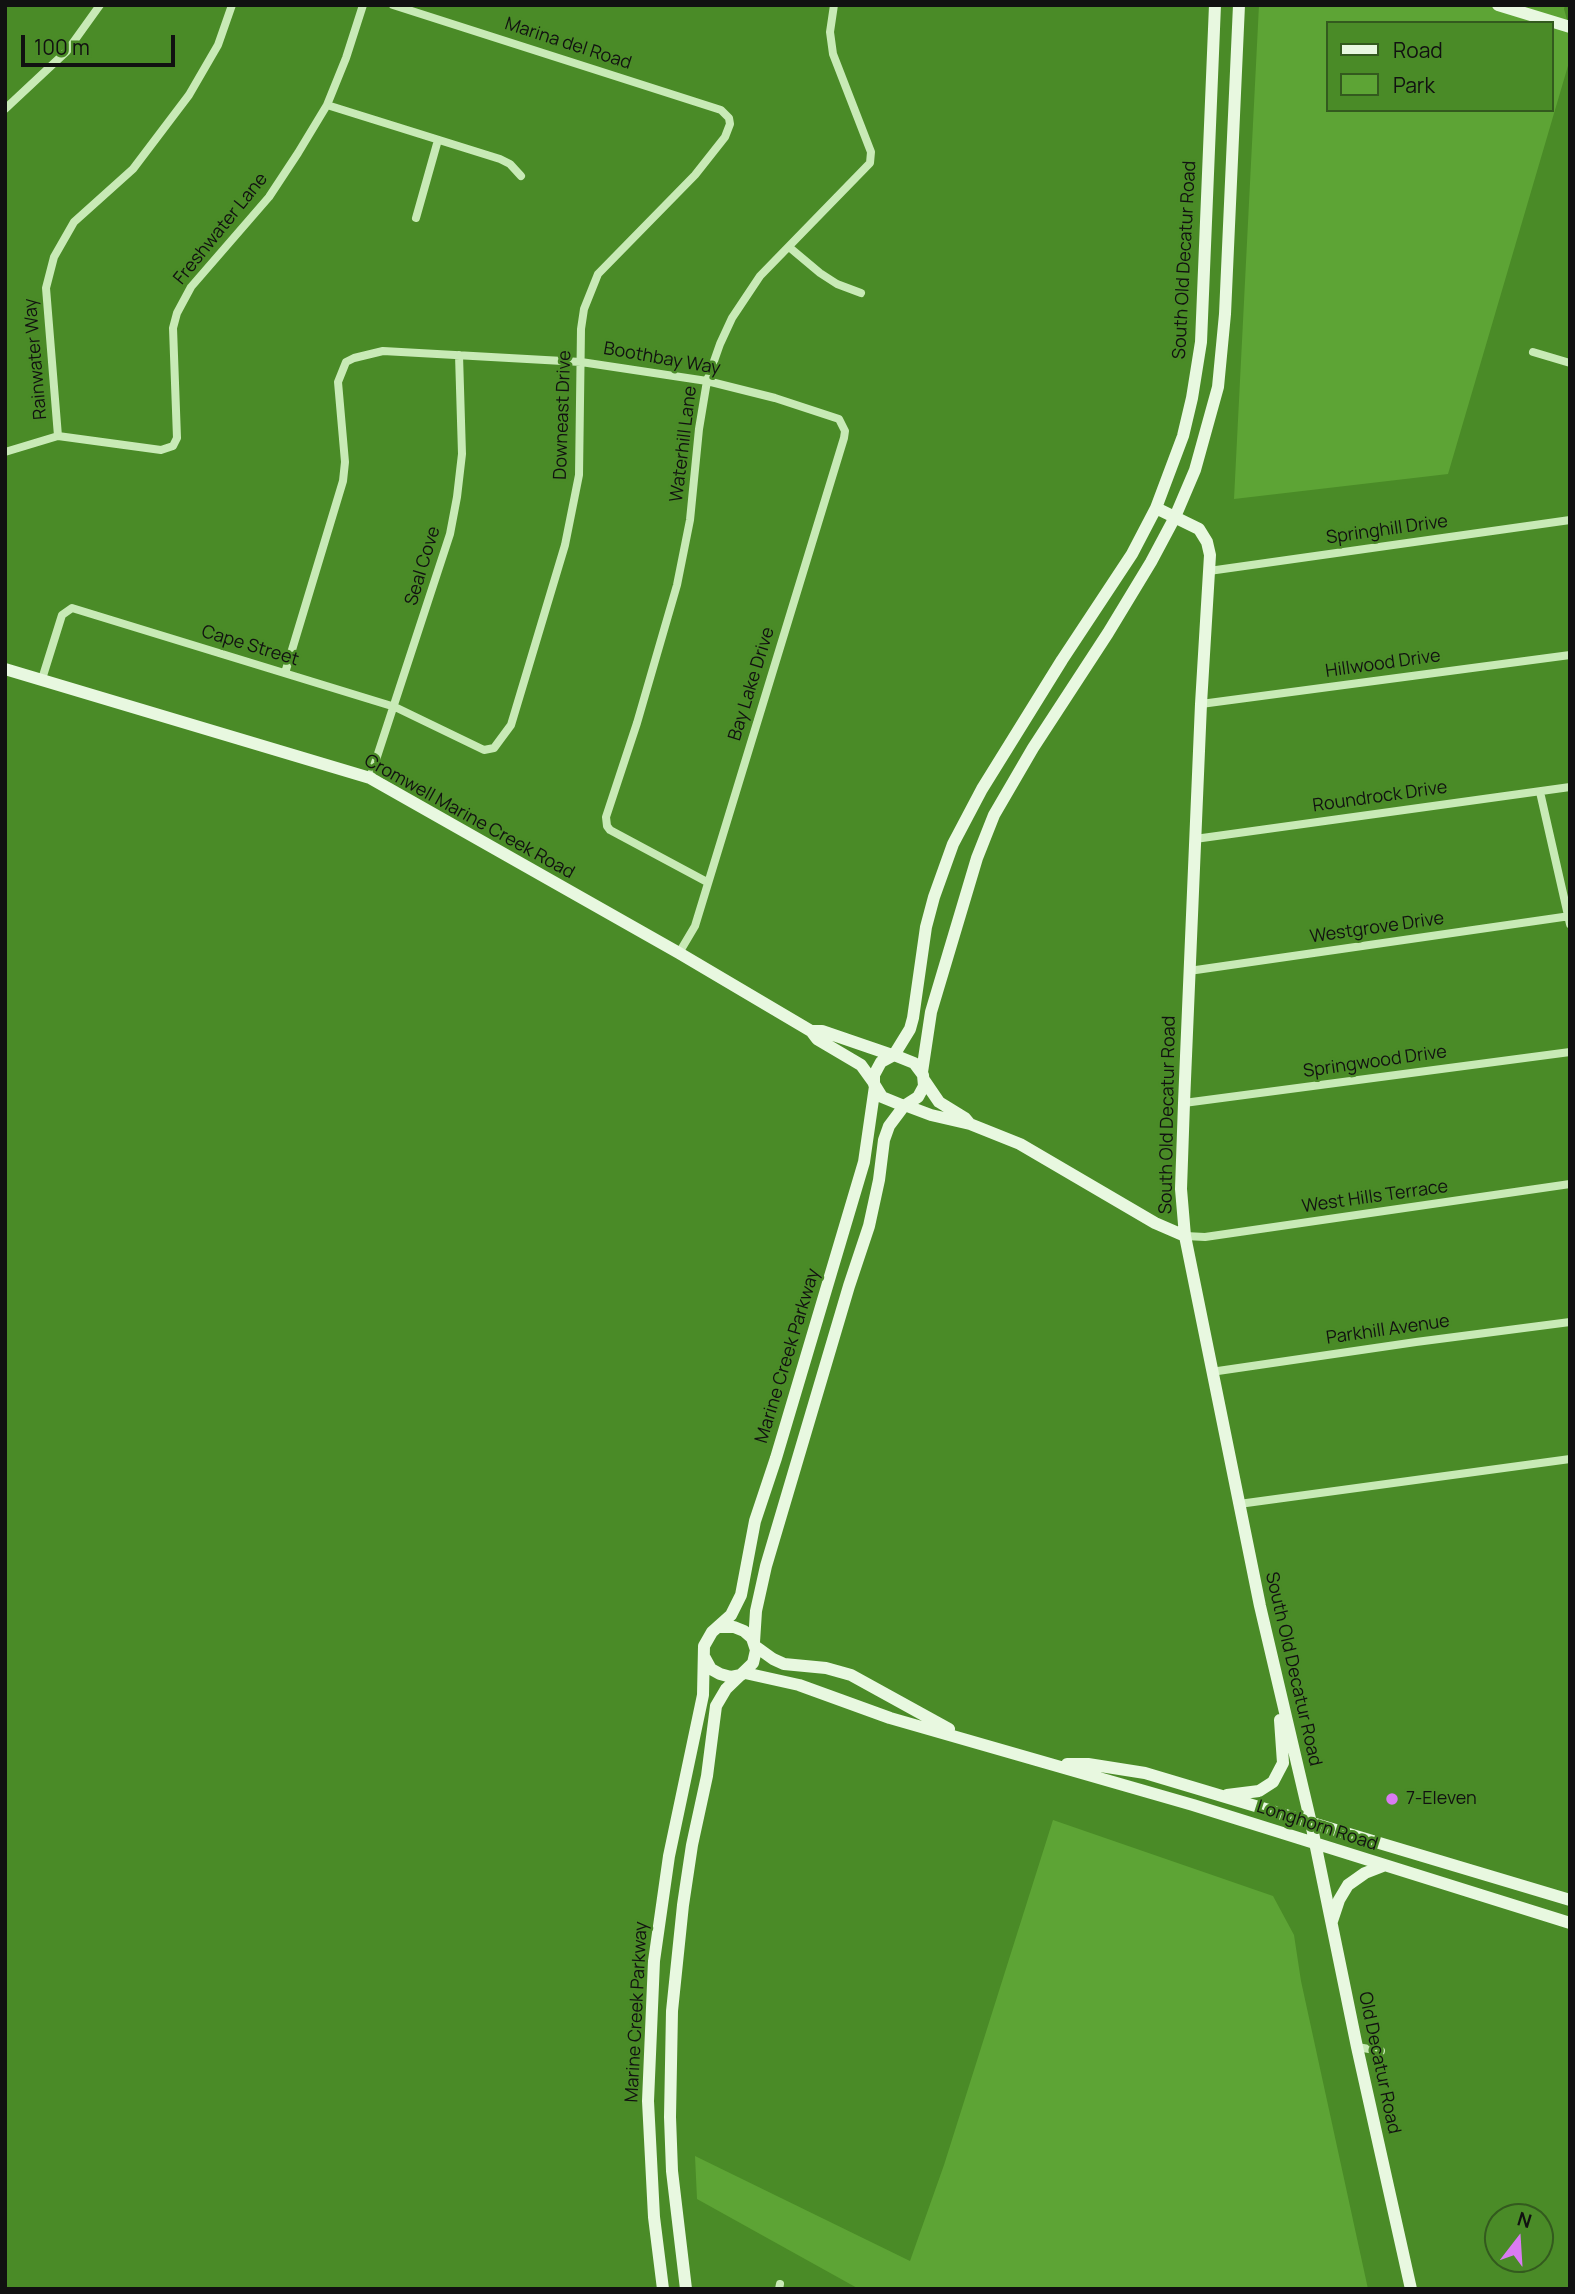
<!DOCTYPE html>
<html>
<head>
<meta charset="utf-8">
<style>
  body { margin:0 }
  #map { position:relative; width:1575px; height:2294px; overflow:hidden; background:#4a8b27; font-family:Manrope,sans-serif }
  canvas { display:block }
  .frame { position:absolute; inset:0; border:7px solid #111; pointer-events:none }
  .legend { position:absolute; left:1326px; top:21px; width:228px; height:91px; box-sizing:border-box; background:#4a8b27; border:2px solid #335a1e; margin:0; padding:9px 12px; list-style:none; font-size:21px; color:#111 }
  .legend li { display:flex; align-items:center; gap:14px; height:35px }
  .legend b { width:35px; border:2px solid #335a1e }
  .north { position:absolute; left:1484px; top:2203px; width:70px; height:70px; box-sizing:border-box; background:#4a8b27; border:2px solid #335a1e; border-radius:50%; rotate:17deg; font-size:19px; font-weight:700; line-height:28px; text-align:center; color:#111 }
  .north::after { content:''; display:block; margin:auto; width:24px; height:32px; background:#da7bf2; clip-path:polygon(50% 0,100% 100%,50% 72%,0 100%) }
  .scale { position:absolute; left:21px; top:35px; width:154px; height:32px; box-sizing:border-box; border:4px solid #111; border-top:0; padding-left:9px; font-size:21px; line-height:24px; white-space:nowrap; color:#111; -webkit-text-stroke:5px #4a8b27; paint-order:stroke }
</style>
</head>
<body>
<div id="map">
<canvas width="1575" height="2294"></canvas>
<div class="frame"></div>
<ul class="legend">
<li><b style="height:9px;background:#e8f8e0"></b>Road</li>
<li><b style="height:19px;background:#5da435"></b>Park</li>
</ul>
<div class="north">N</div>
<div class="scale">100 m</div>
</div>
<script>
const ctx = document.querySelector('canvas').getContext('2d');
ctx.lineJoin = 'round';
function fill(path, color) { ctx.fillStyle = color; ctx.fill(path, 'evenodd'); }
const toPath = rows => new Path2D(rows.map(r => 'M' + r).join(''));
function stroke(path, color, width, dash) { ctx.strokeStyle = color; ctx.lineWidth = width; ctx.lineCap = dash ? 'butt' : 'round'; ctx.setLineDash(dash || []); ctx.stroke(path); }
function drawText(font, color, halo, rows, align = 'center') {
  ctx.font = font + ' Manrope,sans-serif'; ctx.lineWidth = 5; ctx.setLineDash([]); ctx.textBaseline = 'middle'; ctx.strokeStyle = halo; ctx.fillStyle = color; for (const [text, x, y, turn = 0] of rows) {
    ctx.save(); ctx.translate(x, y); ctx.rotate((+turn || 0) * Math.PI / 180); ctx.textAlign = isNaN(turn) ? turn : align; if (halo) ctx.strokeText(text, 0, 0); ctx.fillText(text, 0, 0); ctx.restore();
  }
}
fill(toPath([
  [1259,5,1565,5,1564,9,1570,30,1570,59,1448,474,1234,499],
  [1328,23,1552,23,1552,110,1328,110],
  [1053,1820,1273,1896,1294,1935,1301,1981,1368,2289,859,2289,697,2199,695,2156,910,2261,944,2165]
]), '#5da435');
stroke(toPath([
  [327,105,500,159,510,164,521,176],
  [5,109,67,51,100,5],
  [416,218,438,140],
  [789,247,820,273,837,284,861,293],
  [1533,352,1570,363],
  [58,436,46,288,54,257,74,222,133,169,189,95,218,45,232,5],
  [5,452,58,436,161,450,173,446,177,438,173,328,177,313,191,287,269,197,298,153,327,105,346,58,363,5],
  [1209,571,1570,520],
  [285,673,343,481,345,462,338,382,346,362,354,358,383,351,581,362,707,381,775,398,839,419,845,431,844,438,695,926,679,953],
  [42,679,62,615,72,608,395,707,484,750,494,748,511,725,565,545,579,475,581,329,584,309,598,274,695,175,725,137,730,124,729,118,721,110,393,5],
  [1201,704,1570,655],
  [370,778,450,534,457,497,462,454,459,355],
  [1540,792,1570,924],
  [1195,839,1570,787],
  [707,882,610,830,607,826,606,817,637,723,677,585,690,520,699,429,707,381,720,344,732,318,760,276,870,163,871,152,833,54,830,32,834,5],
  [1189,971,1570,916],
  [1184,1103,1570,1052],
  [1185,1236,1205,1237,1570,1184],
  [1211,1372,1416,1342,1570,1322],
  [1239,1504,1570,1459],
  [1357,2047,1381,2051],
  [779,2289,780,2284]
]), '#c8eab6', 8);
stroke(toPath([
  [1498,5,1570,27],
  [1156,508,1199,529,1207,542,1210,555,1201,704,1184,1103,1181,1189,1185,1236,1260,1606,1311,1823,1357,2047,1411,2289],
  [5,669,370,778,679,953,811,1031,817,1039,861,1065,874,1083],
  [811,1031,822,1031,892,1055],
  [894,1055,914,1063,923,1075,924,1086,918,1097,904,1106,882,1097,874,1084,874,1075,881,1062,894,1055,910,1029,913,1018,926,927,934,897,953,844,982,789,1062,660,1132,554,1156,508,1183,436,1192,398,1201,342,1215,5],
  [922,1072,931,1012,977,858,994,815,1033,748,1108,633,1151,562,1175,517,1195,470,1218,387,1225,314,1239,5],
  [924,1080,939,1102,965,1118,970,1124],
  [907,1106,931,1115,970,1124,1020,1144,1155,1223,1185,1236],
  [754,1642,756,1611,766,1566,849,1286,869,1226,879,1180,884,1140,889,1126,904,1106],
  [755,1646,773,1659,784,1664,826,1668,851,1675,949,1729],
  [705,1658,711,1669,720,1674,731,1677,741,1675],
  [745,1673,799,1685,890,1718,1193,1805,1570,1923],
  [1067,1764,1088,1764,1145,1773,1570,1900],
  [1227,1795,1259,1791,1273,1782,1283,1763,1280,1720],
  [1332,1921,1339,1900,1348,1885,1365,1873,1383,1866],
  [663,2289,654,2217,648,2101,654,1961,669,1856,703,1695,704,1646,712,1632,731,1615,741,1595,755,1521,776,1458,864,1162,875,1086],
  [686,2289,672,2171,670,2117,672,2011,683,1905,692,1845,707,1776,716,1706,726,1689,753,1663,756,1650,752,1638,744,1631,734,1627,718,1627]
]), '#e8f8e0', 12);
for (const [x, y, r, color] of [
  [1392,1799,7,"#da7bf2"]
]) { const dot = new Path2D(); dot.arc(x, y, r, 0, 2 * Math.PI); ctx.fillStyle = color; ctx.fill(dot); stroke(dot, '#4a8b27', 2.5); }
drawText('18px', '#111', '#4a8b27', [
  ["Marina del Road",568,44,18],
  ["Freshwater Lane",221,229,-51],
  ["South Old Decatur Road",1185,260,-87],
  ["Rainwater Way",36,359,-95],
  ["Boothbay Way",662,359,10],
  ["Downeast Drive",563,415,-88],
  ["Waterhill Lane",684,444,-83],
  ["Springhill Drive",1387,530,-8],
  ["Seal Cove",423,566,-73],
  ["Cape Street",250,646,17],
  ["Hillwood Drive",1383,664,-8],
  ["Bay Lake Drive",752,684,-73],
  ["Roundrock Drive",1380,797,-8],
  ["Cromwell Marine Creek Road",469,817,29],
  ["Westgrove Drive",1377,928,-8],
  ["Springwood Drive",1375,1062,-8],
  ["South Old Decatur Road",1168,1115,-89],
  ["West Hills Terrace",1375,1197,-8],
  ["Parkhill Avenue",1388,1330,-8],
  ["Marine Creek Parkway",788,1356,-73],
  ["South Old Decatur Road",1293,1669,77],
  ["Longhorn Road",1317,1826,18],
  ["Marine Creek Parkway",637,2012,-87],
  ["Old Decatur Road",1379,2063,78]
]);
drawText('18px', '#111', '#4a8b27', [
  ["7-Eleven",1406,1799]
], 'left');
</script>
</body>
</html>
